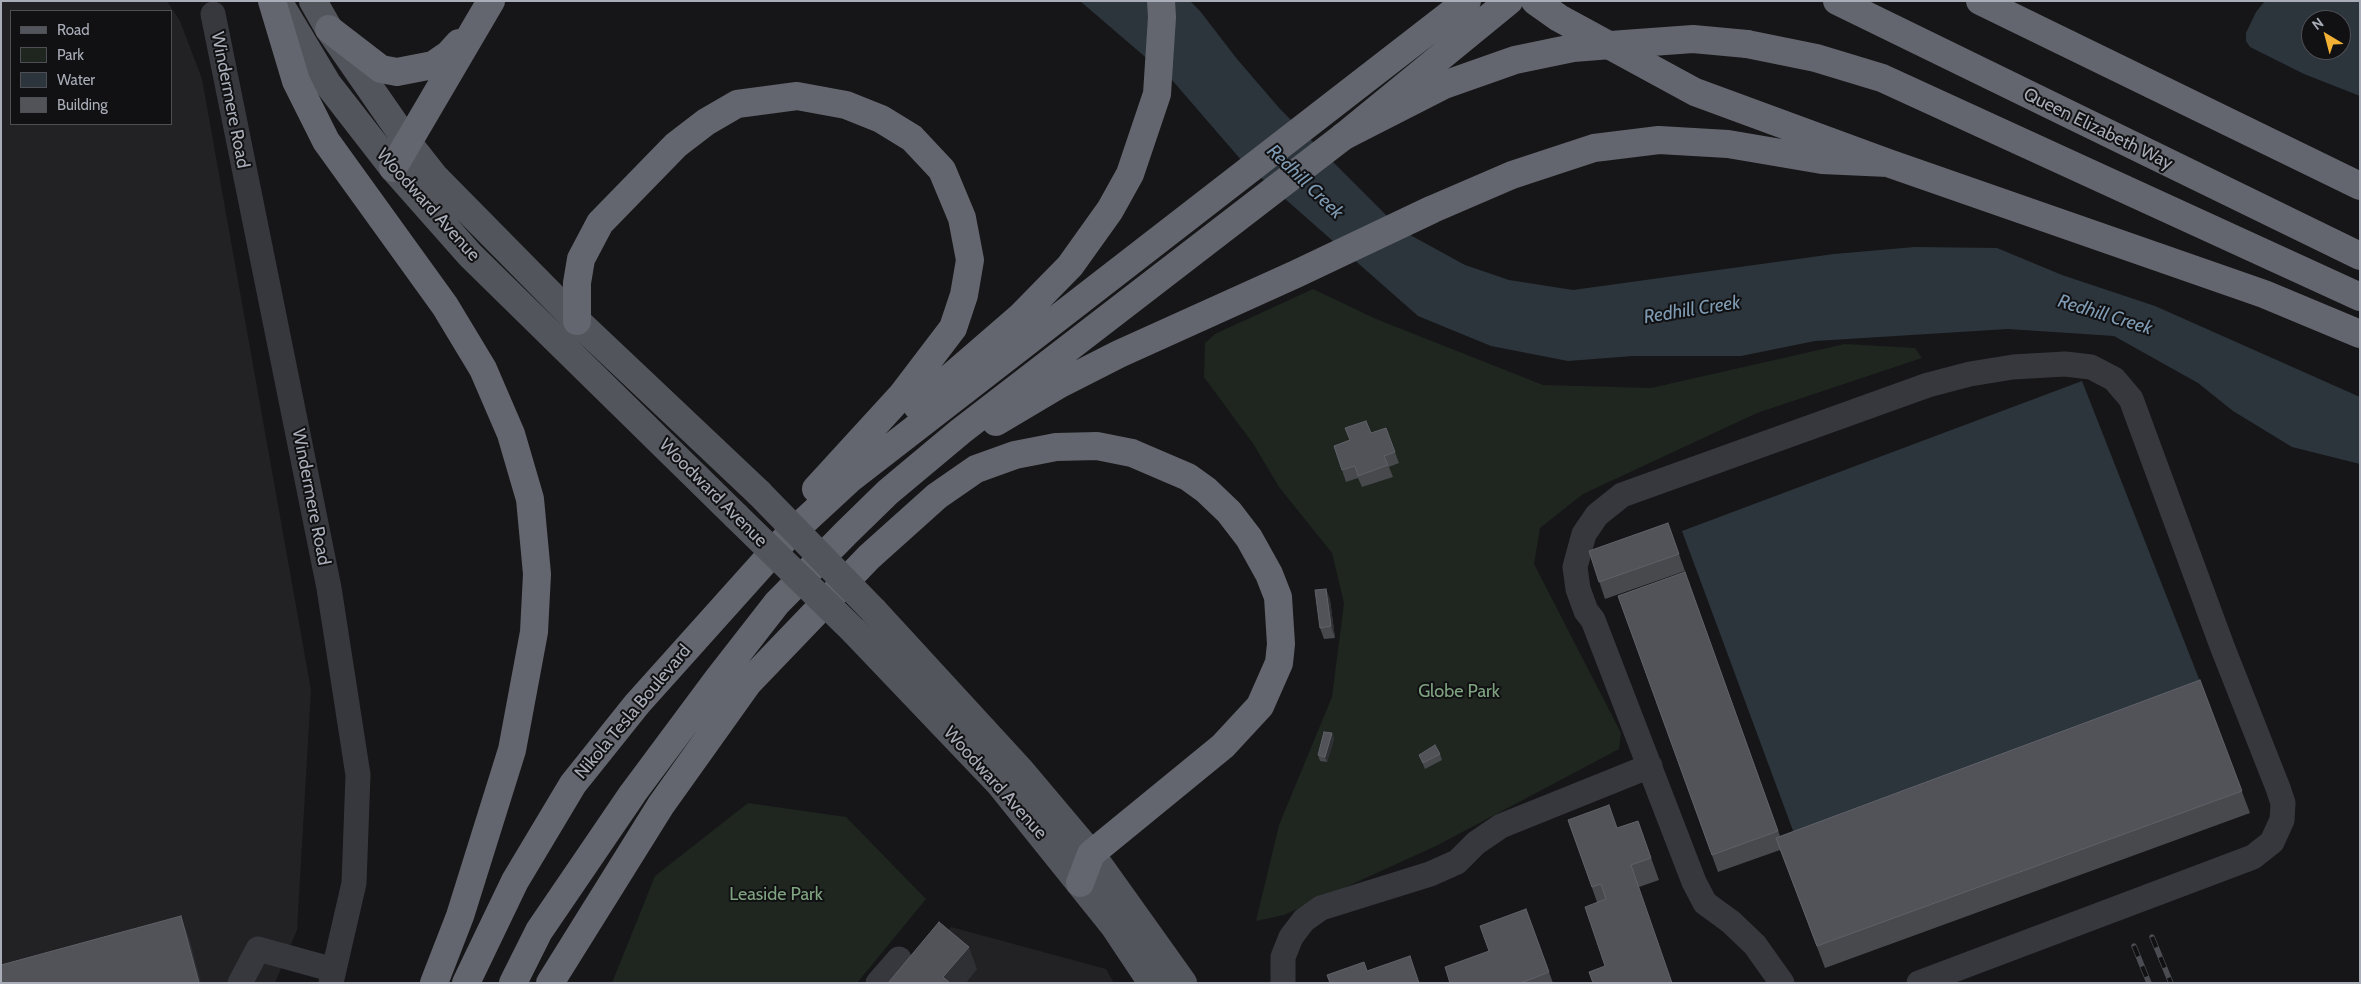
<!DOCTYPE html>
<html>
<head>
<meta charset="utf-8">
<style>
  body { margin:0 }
  #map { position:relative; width:2361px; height:984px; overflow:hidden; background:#161618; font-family:Cabin,sans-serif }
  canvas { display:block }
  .frame { position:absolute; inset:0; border:2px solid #a8adb8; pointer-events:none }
  .legend { position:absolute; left:10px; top:10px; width:162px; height:115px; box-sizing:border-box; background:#111113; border:1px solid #4d4f55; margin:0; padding:6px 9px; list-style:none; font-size:15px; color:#a8adb8 }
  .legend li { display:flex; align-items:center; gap:10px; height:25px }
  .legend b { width:25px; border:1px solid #4d4f55 }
  .north { position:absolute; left:2301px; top:10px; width:50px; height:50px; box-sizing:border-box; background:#111113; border:1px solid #4d4f55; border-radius:50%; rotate:323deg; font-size:14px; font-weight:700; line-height:20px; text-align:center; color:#a8adb8 }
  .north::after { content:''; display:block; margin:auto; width:18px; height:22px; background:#f2b134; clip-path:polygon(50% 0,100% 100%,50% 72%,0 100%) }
</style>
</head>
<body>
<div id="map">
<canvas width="2361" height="984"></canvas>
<div class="frame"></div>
<ul class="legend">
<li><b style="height:6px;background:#53555c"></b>Road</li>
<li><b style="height:14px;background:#1e261f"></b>Park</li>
<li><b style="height:14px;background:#2c353c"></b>Water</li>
<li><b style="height:14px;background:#525359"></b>Building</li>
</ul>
<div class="north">N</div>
</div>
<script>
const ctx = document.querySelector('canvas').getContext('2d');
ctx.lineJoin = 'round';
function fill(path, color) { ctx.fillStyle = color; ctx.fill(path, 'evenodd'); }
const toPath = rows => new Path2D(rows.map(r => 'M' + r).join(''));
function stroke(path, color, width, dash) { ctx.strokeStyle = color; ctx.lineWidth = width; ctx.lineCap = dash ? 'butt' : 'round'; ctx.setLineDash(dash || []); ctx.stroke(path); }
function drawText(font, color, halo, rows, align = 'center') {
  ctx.font = font + ' Cabin,sans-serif'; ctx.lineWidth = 4; ctx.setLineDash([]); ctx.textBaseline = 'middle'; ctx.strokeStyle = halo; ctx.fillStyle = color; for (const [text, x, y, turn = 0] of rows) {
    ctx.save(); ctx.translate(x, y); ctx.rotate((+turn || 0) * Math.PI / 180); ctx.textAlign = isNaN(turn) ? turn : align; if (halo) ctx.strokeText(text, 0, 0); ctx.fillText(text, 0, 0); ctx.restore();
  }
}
fill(toPath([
  [1,1,167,1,180,21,202,79,311,690,297,930,275,983,1,983],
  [11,11,171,11,171,124,11,124],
  [951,927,1106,969,1114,983,902,983]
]), '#222225');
fill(toPath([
  [1313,289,1376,319,1543,385,1651,388,1845,344,1915,348,1922,358,1757,413,1583,494,1540,528,1534,564,1621,733,1619,749,1436,846,1284,915,1256,921,1279,825,1332,697,1344,603,1332,553,1279,487,1254,445,1204,377,1205,343,1215,334],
  [748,803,846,817,926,899,857,983,612,983,655,876]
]), '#1e261f');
fill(toPath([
  [1080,1,1190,1,1200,11,1237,59,1280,109,1401,230,1465,265,1509,280,1573,290,1834,254,1915,247,1997,248,2062,275,2155,306,2360,397,2360,464,2292,447,2233,411,2198,383,2114,336,2008,329,1815,341,1741,356,1633,356,1568,361,1491,346,1418,316,1242,161,1172,80],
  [2265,1,2360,1,2360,96,2304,74,2250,47,2246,41,2246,33,2256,12],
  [2311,20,2341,20,2341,50,2311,50],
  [2082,381,2203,689,1795,836,1682,531]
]), '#2c353c');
stroke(toPath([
  [213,14,329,588,358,775,354,883,331,983],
  [240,983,258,949,334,970],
  [878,983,899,959],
  [1283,983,1283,957,1291,937,1304,920,1321,908,1430,874,1457,862,1476,843,1501,826,1650,766],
  [1782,983,1755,945,1731,922,1705,903,1694,882,1593,620,1586,611,1578,589,1575,567,1584,534,1597,515,1622,495,1928,385,1970,374,2013,367,2065,364,2091,367,2114,379,2131,399,2222,646,2278,788,2283,803,2282,820,2272,842,2253,857,1919,983]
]), '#37383d', 25);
stroke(toPath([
  [278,1,327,83,393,168,470,255,736,516],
  [313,1,329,29,408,143,434,176,577,321,759,493],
  [874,611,1021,771,1091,854,1183,983],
  [854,631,999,783,1114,926,1152,983]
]), '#53555c', 28);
stroke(toPath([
  [272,1,296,81,326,141,445,306,483,369,511,434,530,499,537,574,534,632,512,750,460,916,434,983],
  [1535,1,1559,18,1695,92,1888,163,2264,294,2360,334],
  [1837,1,2360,256],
  [1980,1,2360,186],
  [329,29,381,69,397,72,433,65,449,54,459,43],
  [1747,44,1816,58,1882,78,2360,297],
  [393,168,491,1],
  [577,321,577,283,581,259,600,223,676,145,706,122,737,104,797,96,846,105,881,119,912,138,942,170,962,218,970,260,964,295,953,328,902,395,816,489],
  [917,406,1021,316,1070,266,1110,210,1130,174,1157,94,1162,17,1161,1],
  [996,422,1060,384,1119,354,1296,274,1433,209,1512,175,1594,148,1659,140,1728,144,1822,160,1888,163],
  [466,983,515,881,573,784,637,704,785,539,850,479,1467,1],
  [513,983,539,931,633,793,717,680,777,603,847,532,888,492,961,431,1344,136,1509,1],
  [550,983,661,805,748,683,869,557,937,496,976,469,1015,455,1056,447,1097,446,1132,453,1188,477,1206,490,1229,512,1249,538,1269,574,1278,597,1281,644,1279,663,1260,706,1223,746,1091,854,1080,883]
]), '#63666e', 28);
const rail = toPath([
  [2152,937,2171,983],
  [2134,946,2149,983]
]);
stroke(rail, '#4a4c52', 5.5);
stroke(rail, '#111113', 4, [11]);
stroke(toPath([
  [759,493,874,611],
  [736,516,854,631]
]), '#53555c', 28);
stroke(toPath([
  [1344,136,1444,85,1515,60,1573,48,1624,44,1693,39,1747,44]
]), '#63666e', 28);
fill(toPath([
  [1386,428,1399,463,1389,467,1393,477,1362,487,1358,478,1346,482,1334,446],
  [1668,523,1685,571,1605,599,1589,551],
  [1685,572,1780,836,2200,680,2250,813,1825,968,1780,850,1718,872,1618,596],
  [1326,589,1330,600,1335,638,1324,639,1320,628],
  [1332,733,1334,739,1327,762,1320,761,1318,755],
  [1440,754,1442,760,1425,769,1419,755],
  [1568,820,1617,828,1638,821,1659,880,1639,887,1605,966,1597,902],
  [1526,909,1553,983,1450,983,1489,951]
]), '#47494d');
fill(toPath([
  [1326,589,1330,600,1335,638,1331,626],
  [1332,733,1334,739,1327,762,1325,757],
  [181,916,189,938,201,983,199,983],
  [969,947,977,969,966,983,945,983,943,977]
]), '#2f3033');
const building = toPath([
  [1366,421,1371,433,1386,428,1395,452,1384,456,1388,465,1358,476,1355,466,1342,470,1334,446,1350,440,1345,428,1366,421],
  [1668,523,1679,554,1599,582,1589,551,1668,523],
  [1685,572,1778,831,1712,855,1618,596,1685,572],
  [1326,589,1331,626,1320,628,1315,590,1326,589],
  [2200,680,2242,791,1817,946,1776,838,2200,680],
  [1324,732,1332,733,1325,757,1318,755,1324,732],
  [1435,745,1440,754,1423,763,1419,755,1435,745],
  [1609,805,1617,828,1638,821,1651,858,1631,865,1672,983,1593,983,1589,972,1605,966,1585,907,1606,899,1601,884,1592,887,1568,820,1609,805],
  [1526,909,1549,972,1521,983,1450,983,1445,967,1489,951,1480,926,1526,909],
  [181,916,199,983,1,983,1,965,181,916],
  [939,922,969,947,943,977,950,983,888,983,939,922],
  [1410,956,1419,983,1330,983,1327,975,1364,962,1367,971,1410,956]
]);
fill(building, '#525359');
stroke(building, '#5f6168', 1);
drawText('18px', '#a8adb8', '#111113', [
  ["Windermere Road",230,100,79],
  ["Queen Elizabeth Way",2098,129,26],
  ["Woodward Avenue",428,205,48],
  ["Woodward Avenue",713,493,45],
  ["Windermere Road",311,497,79],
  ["Nikola Tesla Boulevard",633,712,-50],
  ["Woodward Avenue",995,783,48]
]);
drawText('18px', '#7fa381', '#111113', [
  ["Globe Park",1459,692],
  ["Leaside Park",776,895]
]);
drawText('italic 19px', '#7f9bb3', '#111113', [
  ["Redhill Creek",1305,182,44],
  ["Redhill Creek",1692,310,-9],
  ["Redhill Creek",2105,315,17]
]);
</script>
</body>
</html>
